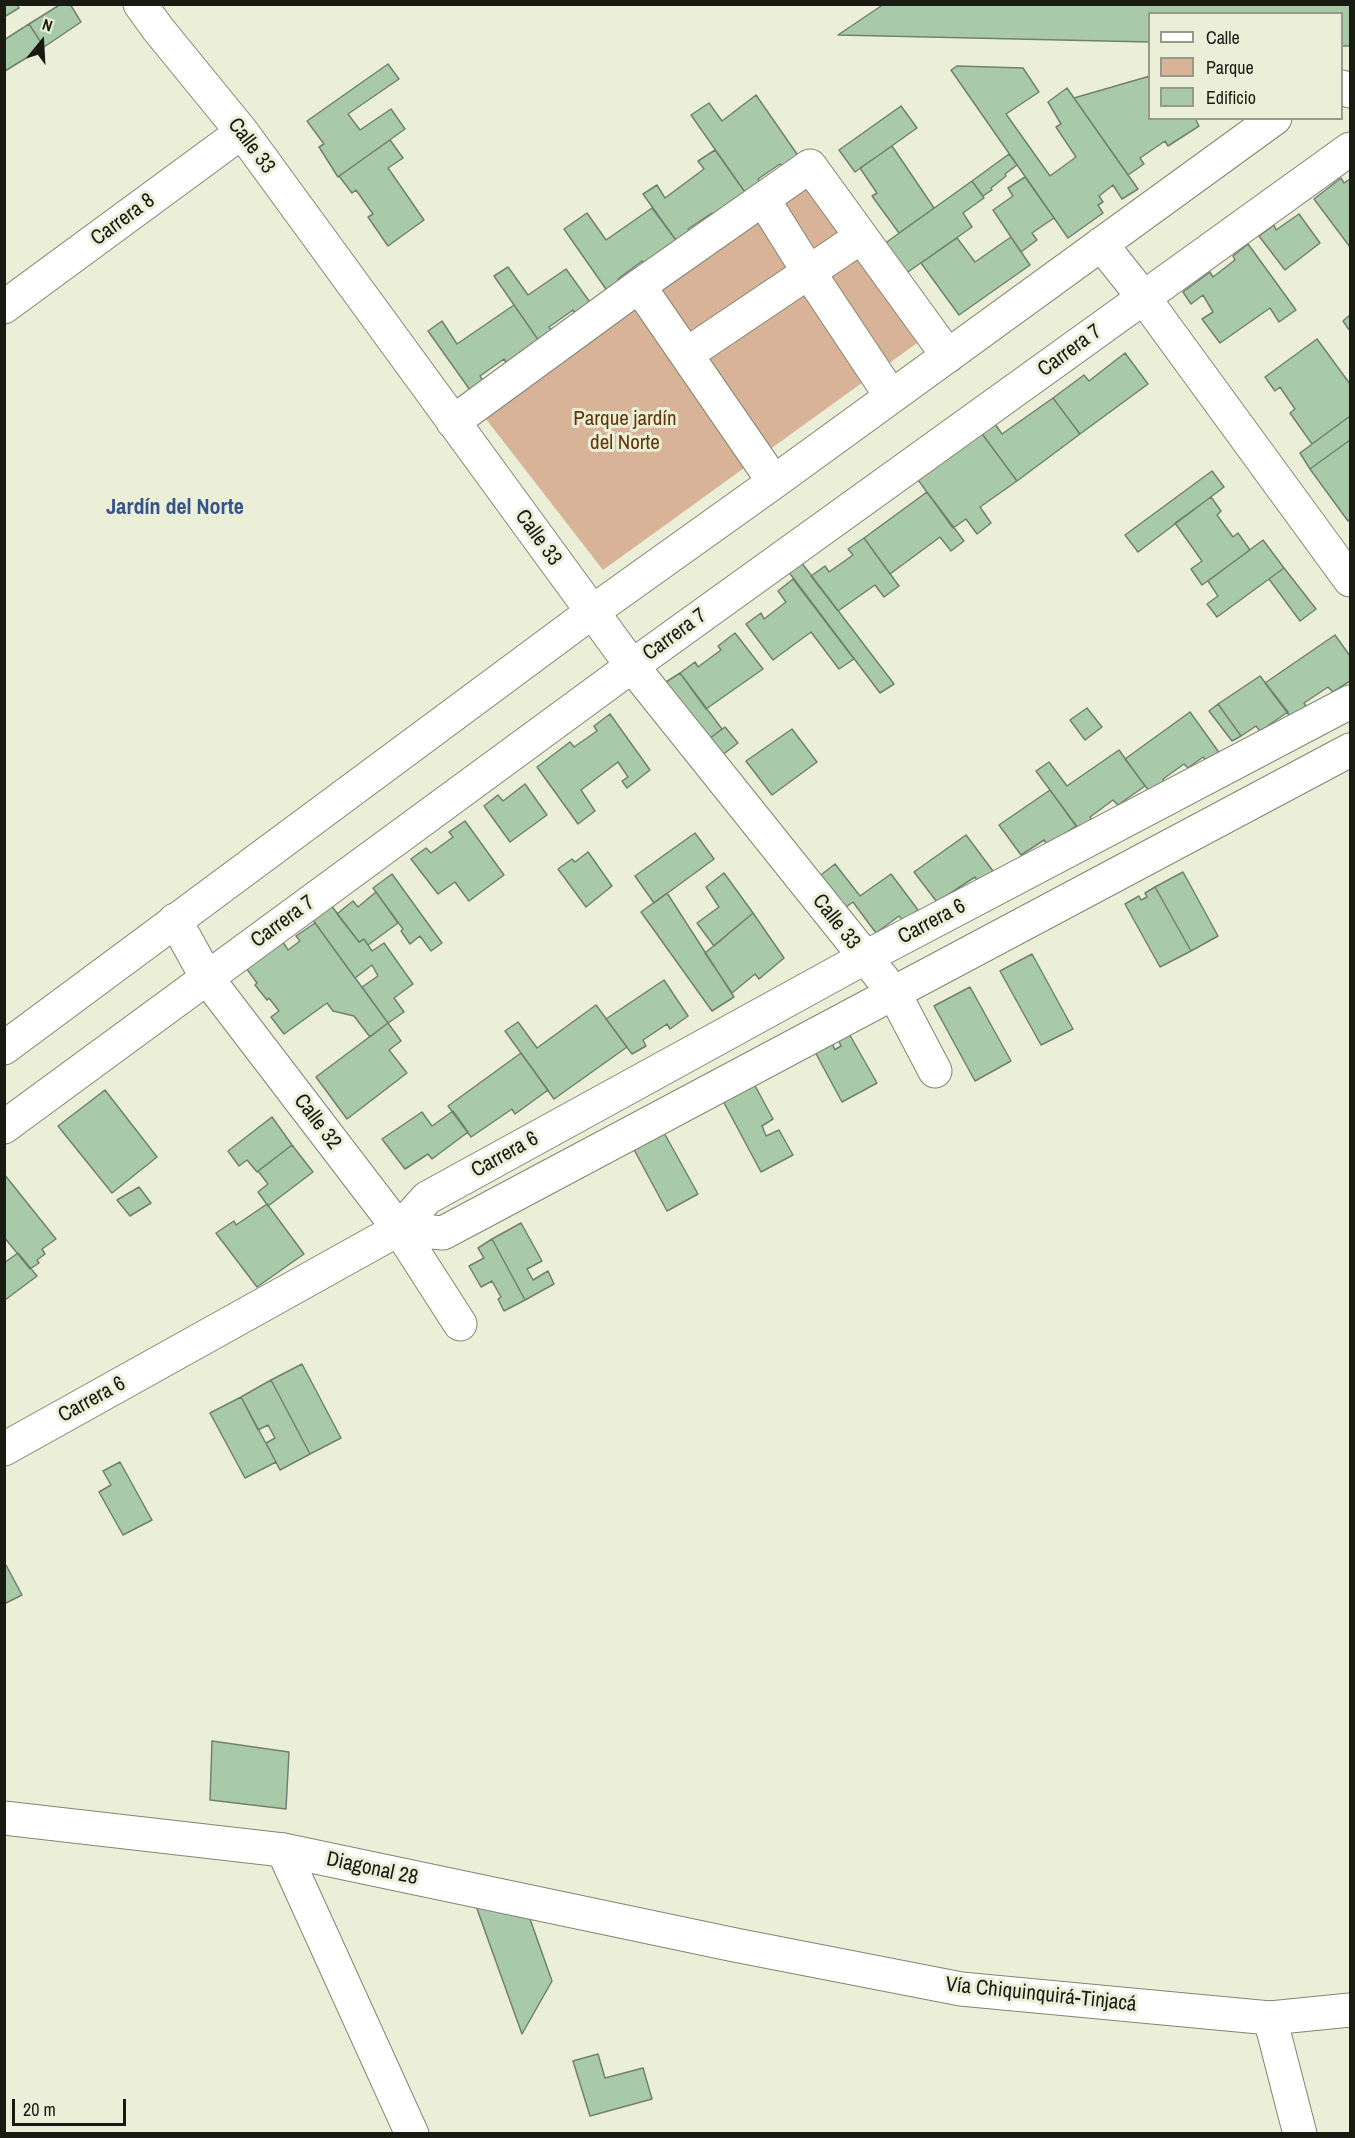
<!DOCTYPE html>
<html>
<head>
<meta charset="utf-8">
<style>
  body { margin:0 }
  #map { position:relative; width:1355px; height:2138px; overflow:hidden; background:#ebefd8; font-family:"Archivo Narrow",sans-serif }
  canvas { display:block }
  .frame { position:absolute; inset:0; border:6px solid #191b13; pointer-events:none }
  .legend { position:absolute; left:1148px; top:12px; width:195px; height:108px; box-sizing:border-box; background:#ebefd8; border:2px solid #979a89; margin:0; padding:8px 10px; list-style:none; font-size:18px; color:#191b13 }
  .legend li { display:flex; align-items:center; gap:12px; height:30px }
  .legend b { width:30px; border:2px solid #979a89 }
  .north { position:absolute; left:12px; top:12px; width:60px; height:60px; -webkit-text-stroke:4px #ebefd8; paint-order:stroke; rotate:18deg; font-size:16px; font-weight:700; line-height:24px; text-align:center; color:#191b13 }
  .north::after { content:''; display:block; margin:auto; width:21px; height:27px; background:#191b13; clip-path:polygon(50% 0,100% 100%,50% 72%,0 100%) }
  .scale { position:absolute; left:12px; top:2099px; width:114px; height:27px; box-sizing:border-box; border:3px solid #191b13; border-top:0; padding-left:8px; font-size:18px; line-height:21px; white-space:nowrap; color:#191b13; -webkit-text-stroke:4px #ebefd8; paint-order:stroke }
</style>
</head>
<body>
<div id="map">
<canvas width="1355" height="2138"></canvas>
<div class="frame"></div>
<ul class="legend">
<li><b style="height:8px;background:#fff"></b>Calle</li>
<li><b style="height:16px;background:#d8b398"></b>Parque</li>
<li><b style="height:16px;background:#a9caa9"></b>Edificio</li>
</ul>
<div class="north">N</div>
<div class="scale">20 m</div>
</div>
<script>
const ctx = document.querySelector('canvas').getContext('2d');
ctx.lineJoin = 'round';
function fill(path, color) { ctx.fillStyle = color; ctx.fill(path, 'evenodd'); }
const toPath = rows => new Path2D(rows.map(r => 'M' + r).join(''));
function stroke(path, color, width, dash) { ctx.strokeStyle = color; ctx.lineWidth = width; ctx.lineCap = dash ? 'butt' : 'round'; ctx.setLineDash(dash || []); ctx.stroke(path); }
function drawText(font, color, halo, rows, align = 'center') {
  ctx.font = font + ' "Archivo Narrow",sans-serif'; ctx.lineWidth = 6; ctx.setLineDash([]); ctx.textBaseline = 'middle'; ctx.strokeStyle = halo; ctx.fillStyle = color; for (const [text, x, y, turn = 0] of rows) {
    ctx.save(); ctx.translate(x, y); ctx.rotate((+turn || 0) * Math.PI / 180); ctx.textAlign = isNaN(turn) ? turn : align; if (halo) ctx.strokeText(text, 0, 0); ctx.fillText(text, 0, 0); ctx.restore();
  }
}
fill(toPath([
  [809,178,924,338,603,570,479,410]
]), '#d8b398');
const building = toPath([
  [4,4,17,4,19,8,4,17,4,4],
  [61,4,70,4,81,22,44,47,29,24,61,4],
  [884,4,1350,4,1350,46,1342,46,1342,14,1150,14,1150,42,838,35,884,4],
  [29,24,44,47,5,71,4,40,29,24],
  [388,64,399,79,348,114,360,130,391,109,405,129,338,177,319,147,324,144,307,121,388,64],
  [957,66,1023,68,1039,92,1006,114,1050,176,1076,157,1056,127,1061,124,1048,102,1067,88,1138,189,1122,199,1113,185,1099,196,1103,202,1098,205,1103,213,1068,238,951,70,957,66],
  [1150,76,1150,118,1195,118,1199,126,1168,146,1165,141,1140,158,1144,164,1128,175,1074,98,1150,76],
  [756,95,799,157,784,167,780,164,758,179,762,185,747,195,691,115,709,103,722,121,756,95],
  [901,106,917,128,855,172,839,150,901,106],
  [390,140,403,158,388,168,424,220,388,246,368,217,373,214,356,190,352,193,339,176,390,140],
  [892,146,934,208,899,233,872,196,877,193,860,168,892,146],
  [715,150,747,195,715,217,712,213,688,229,691,234,678,243,643,194,657,185,665,198,704,169,698,161,715,150],
  [1009,154,1017,165,1005,174,1006,176,991,188,992,190,983,196,972,181,1009,154],
  [1025,177,1054,218,1032,233,1037,240,1021,252,993,210,1013,196,1008,188,1025,177],
  [1341,178,1344,183,1350,179,1350,247,1314,199,1341,178],
  [972,181,984,198,963,213,972,227,905,274,884,244,972,181],
  [652,208,678,243,645,265,642,261,618,279,621,284,608,292,564,229,587,213,606,240,652,208],
  [1299,214,1320,243,1285,270,1259,236,1274,225,1276,230,1299,214],
  [1011,237,1030,265,959,315,921,263,957,238,975,262,1011,237],
  [1248,244,1296,310,1279,322,1270,308,1220,343,1202,319,1213,312,1203,295,1191,304,1183,292,1210,272,1213,277,1235,260,1233,256,1248,244],
  [508,267,528,295,566,269,592,305,576,315,573,310,549,327,553,332,539,341,494,276,508,267],
  [514,305,539,341,507,364,504,359,480,376,483,381,470,390,428,331,442,321,457,344,514,305],
  [1350,315,1350,331,1343,321,1350,315],
  [1317,339,1350,384,1350,416,1312,444,1290,413,1295,409,1280,387,1275,391,1265,377,1317,339],
  [1125,353,1148,384,1080,434,1053,398,1084,375,1089,381,1125,353],
  [1053,398,1080,434,1017,481,980,431,993,421,1002,434,1053,398],
  [1350,416,1350,440,1310,469,1300,453,1350,416],
  [980,431,1017,481,980,507,991,523,977,534,966,519,953,528,916,477,980,431],
  [1350,440,1350,519,1348,521,1310,469,1350,440],
  [1212,471,1224,487,1138,552,1125,535,1212,471],
  [927,492,964,541,951,551,940,537,890,574,864,538,927,492],
  [1211,497,1221,511,1217,515,1233,537,1238,533,1250,550,1202,585,1191,569,1202,561,1175,523,1211,497],
  [864,538,899,586,884,597,875,585,838,611,811,576,825,566,829,572,853,555,848,549,864,538],
  [1263,540,1284,568,1217,617,1207,604,1218,596,1208,581,1263,540],
  [801,562,894,684,880,693,788,571,801,562],
  [1284,568,1316,609,1300,621,1269,579,1284,568],
  [793,579,854,659,839,669,811,632,773,660,746,624,761,613,764,619,786,602,778,591,793,579],
  [735,633,763,669,706,709,680,673,695,662,698,667,721,650,718,646,735,633],
  [1335,635,1350,656,1350,681,1333,692,1328,687,1304,703,1308,709,1292,719,1265,683,1335,635],
  [680,673,722,729,709,739,666,682,680,673],
  [1260,676,1288,712,1260,731,1256,726,1241,736,1218,704,1260,676],
  [1218,704,1241,736,1232,741,1209,711,1218,704],
  [1087,708,1102,727,1085,740,1070,720,1087,708],
  [1190,712,1223,758,1211,766,1203,757,1188,768,1184,764,1163,779,1166,785,1152,795,1125,759,1190,712],
  [610,714,650,770,627,788,622,781,628,777,618,762,581,790,595,811,578,824,537,767,570,742,574,747,597,731,594,726,610,714],
  [725,727,738,743,721,756,709,739,725,727],
  [792,729,817,762,772,795,746,761,792,729],
  [1119,750,1145,786,1118,805,1113,800,1090,817,1094,822,1081,832,1036,771,1049,762,1067,786,1119,750],
  [525,784,547,815,510,842,484,806,498,795,503,801,525,784],
  [1050,790,1076,826,1048,845,1044,840,1021,855,999,825,1050,790],
  [465,821,504,875,469,901,455,882,438,894,411,859,426,848,431,853,453,837,449,832,465,821],
  [695,833,714,859,654,903,635,876,695,833],
  [966,835,993,871,978,882,975,877,937,902,914,872,966,835],
  [588,852,612,886,586,907,558,869,572,859,575,862,588,852],
  [835,864,860,896,891,874,918,910,904,921,899,916,876,933,853,902,839,912,817,878,835,864],
  [1183,872,1218,936,1191,951,1155,887,1183,872],
  [724,873,753,913,714,946,697,923,719,907,706,887,724,873],
  [392,874,442,943,431,951,420,936,410,944,401,931,403,929,373,888,392,874],
  [1155,887,1191,951,1160,967,1125,904,1139,896,1141,900,1147,897,1145,893,1155,887],
  [376,892,398,923,368,945,364,939,359,942,337,914,353,901,358,907,376,892],
  [667,893,734,997,712,1011,641,912,667,893],
  [324,896,359,942,364,939,372,951,384,943,413,984,394,998,404,1012,388,1023,362,987,378,976,372,965,355,978,305,909,324,896],
  [753,913,784,958,759,979,755,974,732,993,705,953,753,913],
  [315,923,388,1023,370,1037,354,1016,333,1011,327,1003,284,1034,271,1017,279,1011,269,998,267,1000,255,985,257,983,244,965,281,939,288,950,300,941,296,936,315,923],
  [1032,954,1073,1029,1041,1045,1000,971,1032,954],
  [664,980,688,1016,670,1029,667,1024,643,1040,646,1046,632,1054,606,1019,664,980],
  [970,987,1011,1061,975,1081,934,1006,970,987],
  [596,1005,627,1047,554,1099,505,1031,518,1022,537,1048,596,1005],
  [388,1023,401,1041,389,1050,407,1073,347,1119,316,1077,388,1023],
  [848,1032,877,1083,842,1102,814,1050,831,1041,835,1050,836,1049,841,1046,837,1037,848,1032],
  [521,1053,548,1090,515,1114,512,1109,471,1137,448,1106,521,1053],
  [753,1082,773,1119,762,1126,766,1136,779,1130,793,1155,761,1172,722,1099,753,1082],
  [105,1090,157,1157,112,1193,58,1126,105,1090],
  [453,1111,468,1132,432,1159,428,1154,405,1169,382,1139,422,1112,432,1126,453,1111],
  [272,1117,292,1145,257,1172,247,1160,239,1166,228,1151,272,1117],
  [663,1131,698,1194,667,1211,631,1144,663,1131],
  [292,1145,313,1172,268,1206,258,1192,268,1184,258,1171,292,1145],
  [4,1174,56,1239,42,1249,45,1254,37,1260,39,1263,30,1269,4,1237,4,1174],
  [139,1187,151,1203,130,1216,117,1200,139,1187],
  [267,1204,304,1254,257,1287,216,1233,234,1221,236,1225,267,1204],
  [521,1223,542,1261,527,1269,533,1280,548,1271,554,1284,525,1300,492,1239,521,1223],
  [492,1239,525,1300,504,1311,498,1299,501,1297,492,1281,481,1287,469,1266,484,1258,478,1248,492,1239],
  [18,1253,37,1276,5,1300,4,1263,18,1253],
  [302,1364,341,1438,310,1454,271,1380,302,1364],
  [271,1380,310,1454,280,1470,266,1443,275,1438,268,1425,258,1430,241,1397,271,1380],
  [241,1397,276,1462,245,1478,210,1413,241,1397],
  [120,1462,152,1520,123,1535,99,1492,111,1485,103,1471,120,1462],
  [6,1565,22,1595,4,1604,4,1566,6,1565],
  [212,1741,289,1752,286,1809,210,1800,212,1741],
  [476,1906,530,1919,552,1981,522,2034,476,1906],
  [598,2054,605,2078,643,2068,652,2099,590,2116,573,2061,598,2054]
]);
fill(building, '#a9caa9');
stroke(building, '#718171', 1.5);
const minor = toPath([
  [140,4,158,29,242,132,632,666,894,993,935,1071],
  [1342,87,1350,91],
  [763,199,808,271,891,396],
  [1101,244,1144,298,1350,580],
  [639,286,774,482],
  [4,307,242,132],
  [687,354,861,237],
  [453,422,639,286,810,166,948,356],
  [175,920,207,978,399,1229,460,1324],
  [4,1048,592,612,774,482,1275,118],
  [4,1127,632,666,1350,149],
  [399,1229,443,1233,1350,750],
  [4,1449,399,1229,427,1198,864,958,1350,702],
  [283,1850,412,2134],
  [1270,2018,1300,2134]
]);
const primary = toPath([
  [4,1818,283,1850,735,1945,961,1989,1270,2018,1350,2010]
]);
stroke(minor, '#828671', 35);
stroke(primary, '#828671', 35);
stroke(minor, '#fff', 33);
stroke(primary, '#fff', 33);
drawText('21px', '#191b13', '#ebefd8', [
  ["Calle 33",251,146,53],
  ["Carrera 8",123,220,-36],
  ["Carrera 7",1070,351,-36],
  ["Calle 33",538,538,54],
  ["Carrera 7",675,635,-36],
  ["Carrera 7",283,922,-36],
  ["Calle 33",836,922,52],
  ["Carrera 6",932,922,-28],
  ["Calle 32",317,1122,53],
  ["Carrera 6",505,1155,-29],
  ["Carrera 6",92,1400,-29],
  ["Diagonal 28",372,1869,12],
  ["Vía Chiquinquirá-Tinjacá",1041,1995,6]
]);
drawText('21px', '#653506', '#ebefd8', [
  ["Parque jardín",625,419],
  ["del Norte",625,443]
]);
drawText('bold 22px', '#35548c', '#ebefd8', [
  ["Jardín del Norte",175,508]
]);
</script>
</body>
</html>
